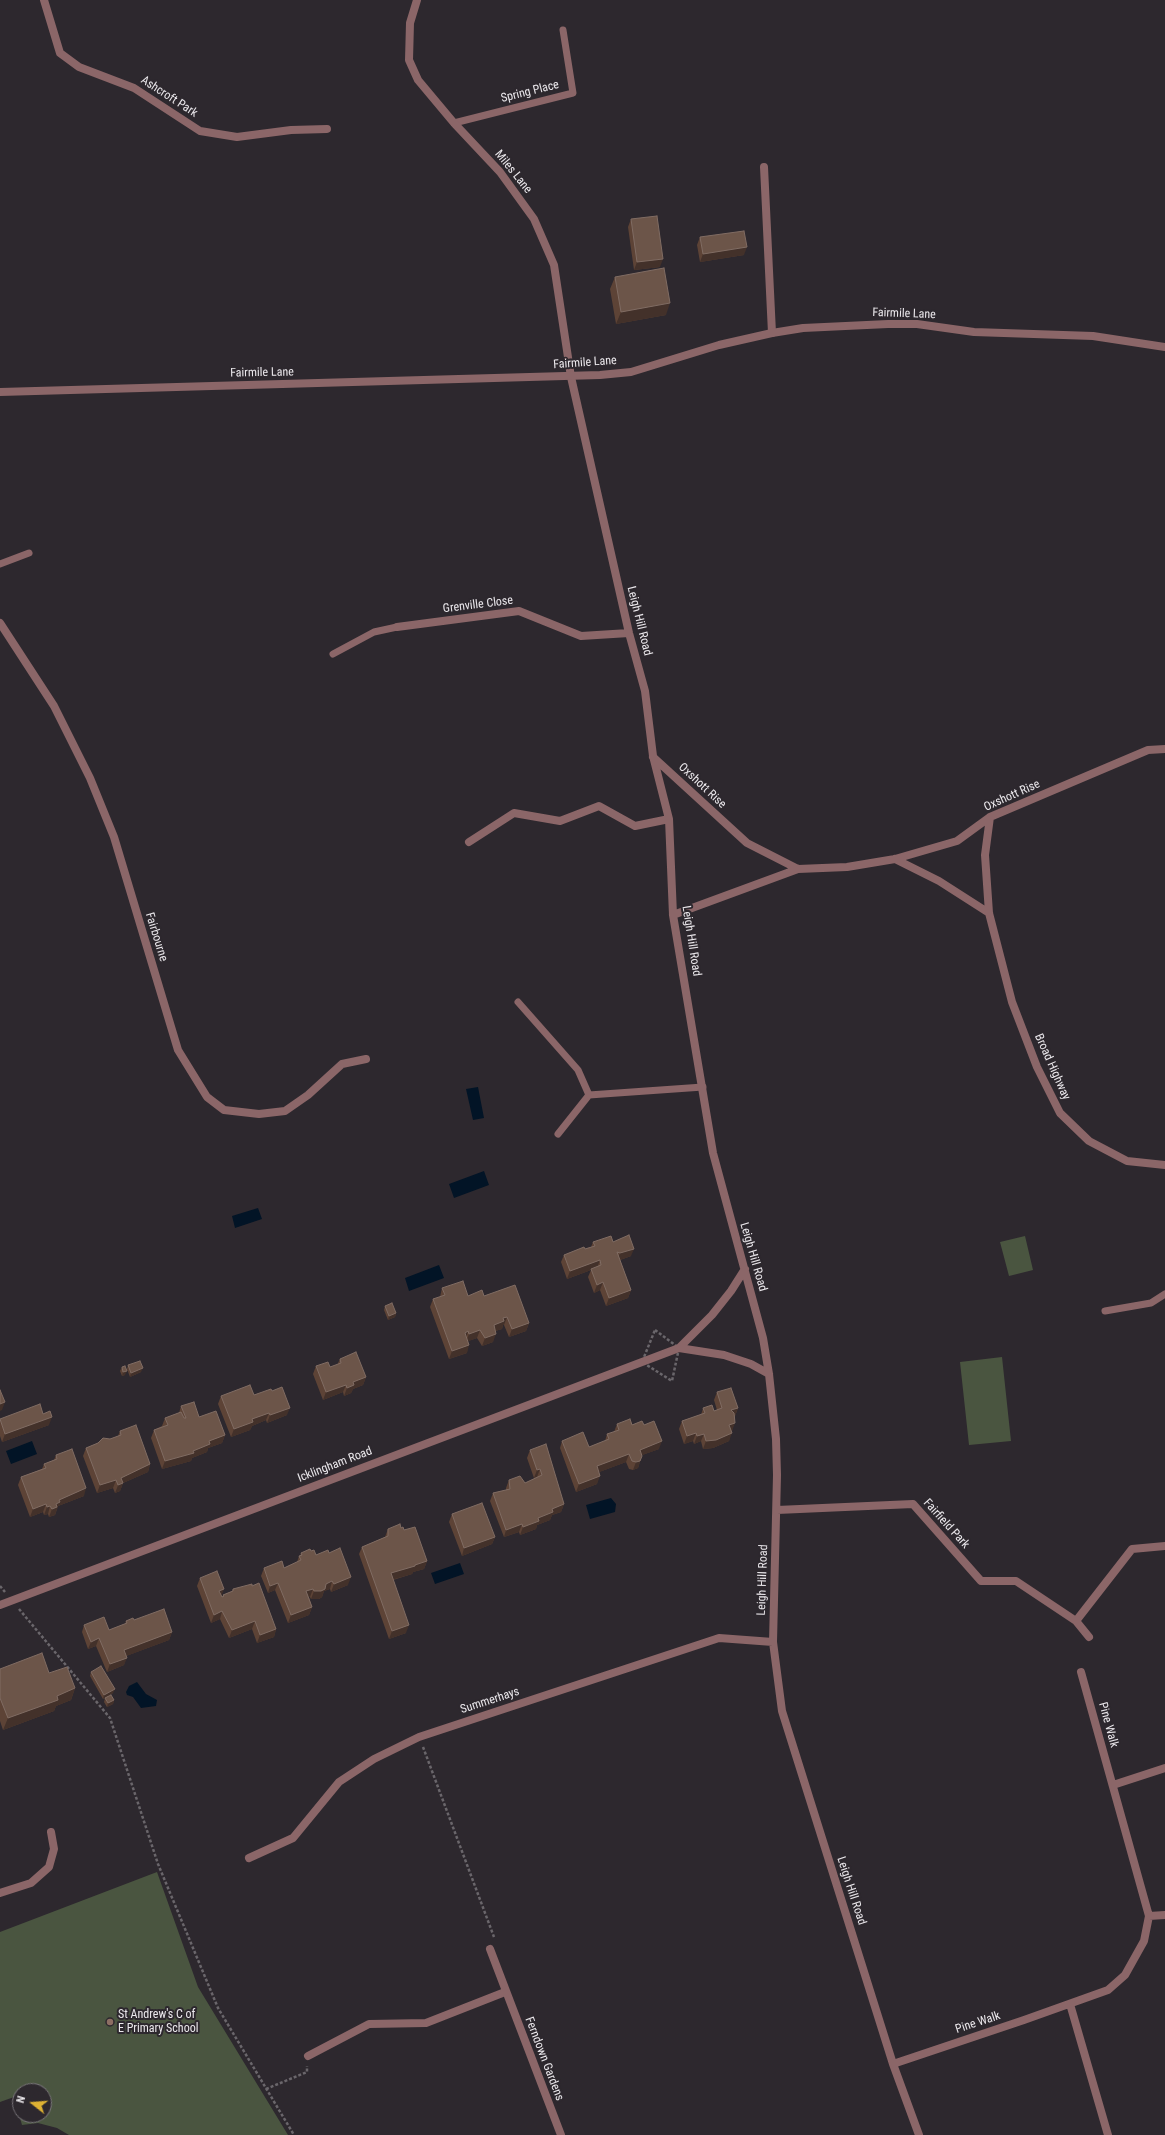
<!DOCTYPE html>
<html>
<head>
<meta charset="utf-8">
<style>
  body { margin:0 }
  #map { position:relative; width:1165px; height:2135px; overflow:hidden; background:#2d282e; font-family:"Roboto Condensed",sans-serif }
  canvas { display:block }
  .north { position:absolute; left:12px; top:2083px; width:40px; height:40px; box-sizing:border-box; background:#2d282e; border:1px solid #79757a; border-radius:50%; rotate:287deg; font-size:11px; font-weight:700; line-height:16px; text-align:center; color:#ebe8ec }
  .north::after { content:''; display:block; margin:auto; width:14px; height:18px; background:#ddb133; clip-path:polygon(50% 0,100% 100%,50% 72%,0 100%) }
</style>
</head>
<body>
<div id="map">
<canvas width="1165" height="2135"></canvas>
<div class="north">N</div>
</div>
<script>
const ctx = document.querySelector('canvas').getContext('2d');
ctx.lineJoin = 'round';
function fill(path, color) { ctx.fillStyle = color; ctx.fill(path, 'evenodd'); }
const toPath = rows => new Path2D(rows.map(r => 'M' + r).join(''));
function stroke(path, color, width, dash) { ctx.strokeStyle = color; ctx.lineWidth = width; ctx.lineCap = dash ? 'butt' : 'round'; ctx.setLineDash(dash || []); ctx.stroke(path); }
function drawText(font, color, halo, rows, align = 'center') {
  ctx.font = font + ' "Roboto Condensed",sans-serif'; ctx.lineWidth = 4; ctx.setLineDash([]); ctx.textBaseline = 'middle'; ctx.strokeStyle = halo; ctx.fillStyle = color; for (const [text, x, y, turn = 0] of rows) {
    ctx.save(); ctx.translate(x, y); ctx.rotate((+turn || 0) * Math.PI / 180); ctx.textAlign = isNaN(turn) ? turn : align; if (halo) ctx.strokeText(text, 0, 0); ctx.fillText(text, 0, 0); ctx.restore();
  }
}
fill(toPath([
  [1025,1236,1033,1270,1009,1276,1000,1242],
  [1002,1357,1011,1441,969,1445,960,1362],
  [157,1872,198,1987,288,2135,69,2135,57,2128,38,2123,22,2125,14,2097,0,2102,0,1932],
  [20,2091,44,2091,44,2115,20,2115]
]), '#4a5540');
fill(toPath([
  [478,1087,484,1118,473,1120,466,1089],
  [484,1171,489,1185,454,1198,449,1184],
  [258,1208,262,1219,235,1228,232,1216],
  [439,1265,444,1278,409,1291,405,1278],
  [32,1441,37,1454,11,1464,6,1451],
  [611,1498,616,1504,615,1512,590,1519,586,1505],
  [460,1563,464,1574,435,1584,431,1573],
  [137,1682,146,1694,157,1700,156,1706,141,1708,133,1697,127,1695,126,1692,129,1686]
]), '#021426');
stroke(toPath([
  [655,1330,679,1348,672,1381,642,1362,655,1330],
  [0,1586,5,1592],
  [19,1609,110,1718,158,1864,218,2008,294,2135],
  [423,1747,494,1937],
  [266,2089,307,2072,307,2066]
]), '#6a666b', 2.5, [3, 2]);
stroke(toPath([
  [454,123,573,93,563,30],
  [0,564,29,553],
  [333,654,374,632,397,627],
  [518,1002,578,1070,589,1095],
  [558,1134,589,1095,703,1087],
  [1105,1311,1151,1303,1165,1294]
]), '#8b6668', 7);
stroke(toPath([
  [44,0,60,53,79,67,134,88,200,131,237,137,291,130,327,129],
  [417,0,410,23,409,60,418,80,454,123,500,172,534,219,554,265,571,377,629,633,645,691,653,756,669,819,673,915,713,1153,763,1338,769,1374,776,1439,777,1475,773,1642,782,1711,893,2064,919,2135],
  [764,167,772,333],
  [0,623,54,706,90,778,114,837,178,1050,207,1097,224,1110,259,1114,285,1111,308,1095,342,1064,366,1059],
  [397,627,519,611,581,636,629,633],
  [653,757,747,843,798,869,847,867,895,859,957,841,990,817,1148,750,1165,749],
  [990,817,985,855,989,913,1012,1002,1037,1067,1060,1113,1089,1141,1127,1161,1165,1165],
  [469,842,514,813,560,821,599,806,635,826,669,819],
  [895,859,939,881,989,913],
  [673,915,798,869],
  [679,1348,724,1355,751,1364,769,1374],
  [777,1510,913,1504,981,1581,1016,1581,1076,1621,1089,1637],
  [0,1605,679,1348,712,1315,731,1291,745,1269],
  [1076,1621,1132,1549,1165,1546],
  [1113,1785,1165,1768],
  [249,1858,293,1838,339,1782,374,1759,419,1737,719,1638,773,1642],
  [0,1893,31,1883,49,1867,54,1849,51,1832],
  [1149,1916,1165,1915],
  [490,1949,561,2135],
  [1070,2004,1108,2135],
  [308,2056,369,2024,426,2023,505,1992],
  [893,2064,1024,2020,1108,1990,1125,1975,1144,1941,1149,1916,1081,1672]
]), '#8b6668', 8);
stroke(toPath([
  [0,392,600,375,631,372,719,345,772,333,803,328,888,324,917,324,974,332,1093,336,1165,347]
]), '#8b6668', 8);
fill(toPath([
  [631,219,660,267,634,270,628,227],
  [700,237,744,255,700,262,697,245],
  [615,277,666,315,616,324,610,289],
  [593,1242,613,1242,631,1256,620,1260,631,1290,628,1298,606,1306,600,1290,594,1293,588,1277,591,1270,567,1279,561,1262,564,1255,591,1247],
  [442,1288,468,1296,484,1296,529,1323,526,1331,509,1337,504,1325,503,1325,502,1329,495,1331,493,1342,482,1346,477,1338,468,1341,467,1353,449,1359,430,1307,433,1299,440,1297],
  [385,1306,396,1313,395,1317,388,1320,384,1310],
  [340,1359,366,1377,363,1385,353,1389,351,1393,344,1396,343,1392,323,1400,313,1374,316,1366,330,1367,337,1365],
  [128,1365,141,1372,130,1377,127,1369],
  [122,1367,125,1375,122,1376,120,1371],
  [272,1391,287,1415,267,1423,266,1420,252,1426,250,1430,231,1437,218,1404,221,1396,254,1395],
  [717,1392,738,1408,735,1416,732,1431,731,1432,729,1441,713,1448,703,1449,701,1441,694,1444,693,1441,684,1444,679,1429,682,1421,701,1415,703,1408,714,1411,717,1410,714,1400],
  [181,1406,199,1417,225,1435,222,1443,208,1448,207,1452,192,1458,191,1461,162,1469,151,1438,154,1430,162,1426,165,1418,179,1413],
  [0,1419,49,1425,2,1442,0,1436],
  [617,1424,644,1425,659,1449,642,1455,638,1468,633,1470,629,1469,626,1462,599,1472,597,1484,576,1492,560,1448,562,1441,589,1447,605,1441,607,1434,614,1432],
  [120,1431,150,1464,148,1472,123,1483,120,1491,115,1493,113,1488,97,1493,83,1456,86,1448,118,1436],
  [530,1450,564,1504,561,1512,552,1515,550,1520,537,1525,536,1529,520,1535,519,1532,504,1537,490,1501,493,1493,506,1490,506,1488,509,1480,525,1483,537,1478,534,1478,527,1458],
  [56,1455,84,1496,58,1506,55,1515,49,1517,48,1514,44,1515,43,1512,30,1517,18,1485,21,1477,42,1469,44,1464,54,1460],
  [452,1514,495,1537,492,1544,462,1556,449,1522],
  [401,1528,404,1530,427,1561,424,1569,413,1572,412,1574,393,1580,406,1633,389,1639,359,1554,362,1547,385,1537,388,1529],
  [311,1551,316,1555,329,1553,348,1585,331,1592,330,1589,324,1591,322,1597,319,1599,311,1599,310,1597,309,1597,312,1607,309,1615,288,1623,275,1590,268,1593,261,1576,264,1568,284,1568,297,1562,299,1556,300,1556,301,1553],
  [200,1578,221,1596,222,1597,223,1595,232,1591,233,1589,276,1629,274,1637,257,1643,252,1629,229,1638,220,1619,211,1623,197,1586],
  [134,1620,172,1632,169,1640,126,1656,124,1665,107,1672,96,1646,88,1649,82,1632,84,1625,109,1630,125,1624,126,1621],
  [0,1669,49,1673,75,1688,71,1700,56,1706,54,1711,3,1730,0,1721],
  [91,1672,113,1693,108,1696,114,1700,113,1704,107,1707,104,1702,105,1698,103,1699,90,1676]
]), '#5d4336');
fill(toPath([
  [747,247,744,255,700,262,703,254],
  [663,259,660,267,634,270,637,262],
  [670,303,666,315,616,324,621,312],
  [634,1249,631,1256,617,1261,620,1253],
  [600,1260,597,1268,591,1269,591,1270,567,1279,570,1271],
  [603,1282,600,1290,594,1293,597,1285],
  [631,1290,628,1298,606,1306,609,1298],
  [396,1313,395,1317,388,1320,389,1316],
  [507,1317,504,1325,503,1325,502,1329,492,1332,494,1325,503,1318],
  [529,1323,526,1331,509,1337,512,1329],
  [480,1330,477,1338,466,1342,469,1334],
  [468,1331,466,1339,465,1333],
  [496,1334,493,1342,482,1346,485,1338],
  [469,1345,467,1353,449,1359,452,1351],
  [143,1368,141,1372,130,1377,131,1373],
  [127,1371,125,1375,122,1376,123,1372],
  [366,1377,363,1385,353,1389,351,1393,344,1396,347,1388,353,1382],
  [346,1385,343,1392,323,1400,326,1392],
  [5,1402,2,1410,0,1411,0,1404],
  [290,1408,287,1415,267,1423,270,1415],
  [738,1408,735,1416,731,1410],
  [269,1413,266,1420,252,1426,250,1430,231,1437,234,1429,252,1419],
  [52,1417,49,1425,2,1442,5,1434],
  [735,1423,732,1431,727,1433,729,1425],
  [696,1433,693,1441,684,1444,687,1436],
  [732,1433,729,1441,713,1448,703,1449,706,1441],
  [704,1434,701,1441,694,1444,697,1436],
  [225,1435,222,1443,208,1448,207,1452,192,1458,191,1461,162,1469,165,1461,193,1451,209,1441],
  [662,1441,659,1449,637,1457,640,1450],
  [629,1454,626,1462,594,1474,597,1466],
  [642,1456,638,1468,633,1470,636,1462],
  [150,1464,148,1472,123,1483,120,1491,115,1493,121,1478],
  [540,1469,537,1477,534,1478,537,1470],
  [600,1476,597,1484,576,1492,579,1484],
  [116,1480,113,1488,97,1493,100,1485],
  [86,1488,84,1496,58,1506,55,1515,49,1517,52,1509,59,1500],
  [46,1504,43,1512,30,1517,33,1509],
  [564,1504,561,1512,552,1515,550,1520,537,1525,536,1529,520,1535,523,1527,552,1509],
  [50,1506,48,1514,44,1515,47,1507],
  [522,1524,519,1532,504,1537,506,1530],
  [495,1537,492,1544,462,1556,464,1548],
  [427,1561,424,1569,413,1572,412,1574,388,1581,391,1573],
  [351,1577,348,1585,331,1592,334,1584],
  [332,1581,330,1589,324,1591,322,1597,319,1599,311,1599,314,1591,326,1584],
  [278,1583,275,1590,268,1593,270,1586],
  [224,1589,221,1597,219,1591],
  [313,1589,310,1597,304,1599,306,1591],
  [312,1607,309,1615,288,1623,291,1615],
  [222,1611,220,1619,211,1623,214,1615],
  [255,1621,252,1629,229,1638,232,1630],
  [409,1625,406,1633,389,1639,392,1631],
  [276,1629,274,1637,257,1643,260,1635],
  [172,1632,169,1640,121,1658,124,1650],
  [99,1638,96,1646,88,1649,91,1642],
  [127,1658,124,1665,107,1672,110,1664],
  [75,1688,71,1700,56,1706,54,1711,3,1730,8,1718,57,1696],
  [115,1689,113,1693,103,1699,104,1695],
  [114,1700,113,1704,107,1707,108,1703]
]), '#43312a');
const building = toPath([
  [657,216,663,259,637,262,631,219,657,216],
  [744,231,747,247,703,254,700,237,744,231],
  [664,268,670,303,621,312,615,277,664,268],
  [629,1235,634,1249,620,1253,617,1252,631,1290,609,1298,603,1282,597,1285,591,1269,601,1265,600,1260,570,1271,564,1255,584,1247,585,1249,595,1246,593,1242,611,1236,613,1242,629,1235],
  [463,1281,468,1296,482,1290,484,1296,515,1285,529,1323,512,1329,507,1317,503,1318,504,1321,494,1325,496,1334,485,1338,480,1330,469,1334,468,1331,465,1333,469,1345,452,1351,433,1299,445,1295,442,1288,463,1281],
  [392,1303,396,1313,389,1316,385,1306,392,1303],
  [356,1352,366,1377,353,1382,354,1385,347,1388,346,1385,326,1392,316,1366,328,1362,330,1367,341,1363,340,1359,356,1352],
  [140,1361,143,1368,131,1373,128,1365,140,1361],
  [125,1366,127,1371,123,1372,122,1367,125,1366],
  [250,1385,254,1395,271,1389,272,1391,282,1387,290,1408,270,1415,269,1413,252,1419,253,1422,234,1429,221,1396,250,1385],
  [731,1388,738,1408,731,1410,734,1413,735,1423,729,1425,732,1433,716,1440,706,1441,704,1434,697,1436,696,1433,687,1436,682,1421,705,1413,703,1408,712,1405,714,1411,722,1408,717,1392,731,1388],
  [0,1390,5,1402,0,1404,0,1390],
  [194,1402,199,1417,216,1411,225,1435,209,1441,210,1444,193,1451,194,1453,165,1461,154,1430,168,1425,165,1418,181,1412,184,1418,186,1418,181,1406,194,1402],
  [40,1404,43,1414,50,1411,52,1417,5,1434,0,1419,40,1404],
  [630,1419,632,1425,642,1421,644,1425,654,1421,662,1441,640,1450,642,1456,640,1461,636,1462,632,1461,629,1454,597,1466,600,1476,579,1484,562,1441,583,1432,589,1447,609,1439,607,1434,619,1430,617,1424,630,1419],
  [136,1425,150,1464,121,1478,123,1483,118,1485,116,1480,100,1485,86,1448,98,1443,103,1438,110,1439,121,1435,120,1431,136,1425],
  [546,1444,564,1504,552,1509,553,1512,538,1518,539,1521,523,1527,522,1524,506,1530,493,1493,510,1489,509,1480,520,1476,525,1483,542,1475,540,1469,537,1470,530,1450,546,1444],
  [72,1449,86,1488,59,1500,60,1502,56,1504,57,1507,52,1509,50,1506,47,1507,46,1504,33,1509,21,1477,46,1468,44,1464,57,1459,56,1455,72,1449],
  [482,1503,495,1537,464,1548,452,1514,482,1503],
  [400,1524,401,1528,403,1527,404,1530,415,1527,427,1561,415,1565,415,1566,391,1573,409,1625,392,1631,362,1547,388,1536,388,1529,400,1524],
  [340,1548,351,1577,334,1584,332,1581,326,1584,325,1589,321,1591,314,1591,313,1589,306,1591,312,1607,291,1615,278,1583,270,1586,264,1568,282,1561,284,1568,301,1560,299,1556,302,1555,301,1553,310,1549,311,1551,314,1550,316,1555,328,1550,329,1553,340,1548],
  [217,1571,224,1589,219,1591,222,1597,224,1596,223,1595,233,1591,233,1589,252,1584,252,1586,259,1583,276,1629,260,1635,255,1621,232,1630,222,1611,214,1615,200,1578,217,1571],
  [164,1609,172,1632,124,1650,127,1658,110,1664,99,1638,91,1642,84,1625,104,1617,109,1630,127,1623,126,1621,133,1618,134,1620,164,1609],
  [42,1653,49,1673,67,1667,75,1688,57,1696,58,1700,8,1718,0,1698,0,1669,42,1653],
  [101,1666,115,1689,104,1695,91,1672,101,1666],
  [111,1695,114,1700,108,1703,105,1698,111,1695]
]);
fill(building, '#6c5549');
stroke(building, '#806c63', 1);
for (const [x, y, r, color] of [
  [110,2022,4,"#8d6e63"]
]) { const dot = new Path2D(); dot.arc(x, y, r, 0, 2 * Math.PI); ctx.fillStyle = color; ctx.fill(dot); stroke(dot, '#2d282e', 1.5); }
drawText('12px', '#ebe8ec', '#2d282e', [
  ["Spring Place",530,92,-14],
  ["Ashcroft Park",169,97,33],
  ["Miles Lane",513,172,51],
  ["Fairmile Lane",904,314,2],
  ["Fairmile Lane",585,363,-4],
  ["Fairmile Lane",262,373,-1],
  ["Grenville Close",478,605,-7],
  ["Leigh Hill Road",639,621,76],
  ["Oxshott Rise",702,786,43],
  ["Oxshott Rise",1012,796,-24],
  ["Fairbourne",156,937,73],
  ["Leigh Hill Road",691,941,81],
  ["Broad Highway",1052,1067,66],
  ["Leigh Hill Road",753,1257,74],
  ["Icklingham Road",335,1465,-21],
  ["Fairfield Park",946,1524,48],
  ["Leigh Hill Road",763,1580,-88],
  ["Summerhays",490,1701,-18],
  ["Pine Walk",1108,1725,75],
  ["Leigh Hill Road",851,1891,72],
  ["Pine Walk",978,2023,-18],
  ["Ferndown Gardens",544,2059,69]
]);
drawText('12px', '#ebe8ec', '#2d282e', [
  ["St Andrew's C of",118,2015],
  ["E Primary School",118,2029]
], 'left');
</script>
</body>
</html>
